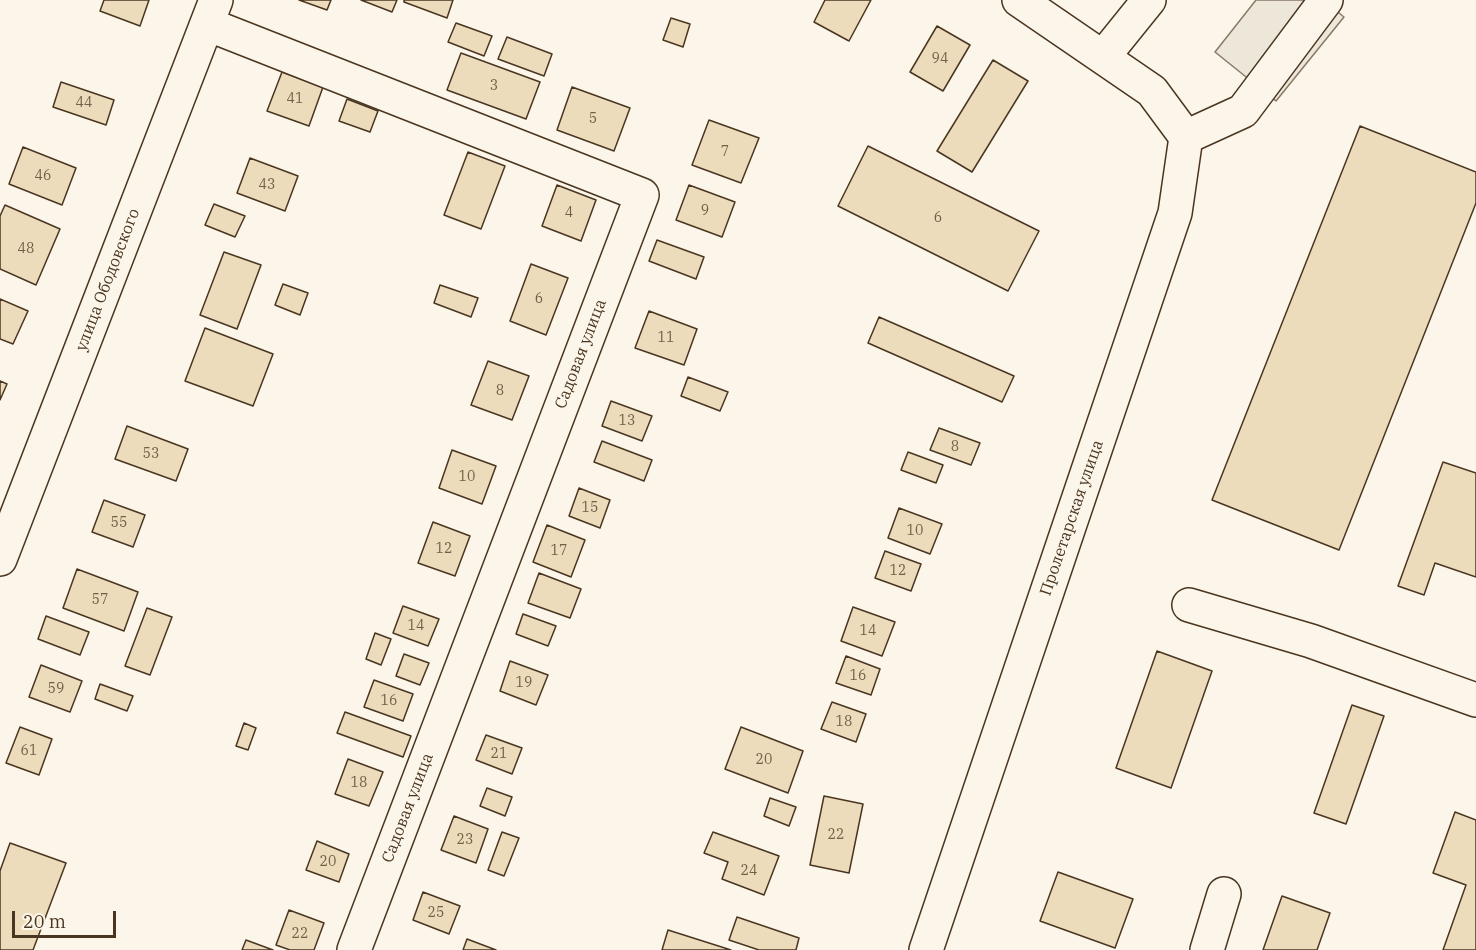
<!DOCTYPE html>
<html>
<head>
<meta charset="utf-8">
<style>
  body { margin:0 }
  #map { position:relative; width:1476px; height:950px; overflow:hidden; background:#fbf6e9; font-family:"IBM Plex Serif",serif }
  canvas { display:block }
  .scale { position:absolute; left:12px; top:911px; width:104px; height:27px; box-sizing:border-box; border:3px solid #4a3520; border-top:0; padding-left:8px; font-size:18px; line-height:21px; white-space:nowrap; color:#4a3520; -webkit-text-stroke:4px #fbf6e9; paint-order:stroke }
</style>
</head>
<body>
<div id="map">
<canvas width="1476" height="950"></canvas>
<div class="scale">20 m</div>
</div>
<script>
const ctx = document.querySelector('canvas').getContext('2d');
ctx.lineJoin = 'round';
function fill(path, color) { ctx.fillStyle = color; ctx.fill(path, 'evenodd'); }
const toPath = rows => new Path2D(rows.map(r => 'M' + r).join(''));
function stroke(path, color, width, dash) { ctx.strokeStyle = color; ctx.lineWidth = width; ctx.lineCap = dash ? 'butt' : 'round'; ctx.setLineDash(dash || []); ctx.stroke(path); }
function drawText(font, color, halo, rows, align = 'center') {
  ctx.font = font + ' "IBM Plex Serif",serif'; ctx.lineWidth = 4.5; ctx.setLineDash([]); ctx.textBaseline = 'middle'; ctx.strokeStyle = halo; ctx.fillStyle = color; for (const [text, x, y, turn = 0] of rows) {
    ctx.save(); ctx.translate(x, y); ctx.rotate((+turn || 0) * Math.PI / 180); ctx.textAlign = isNaN(turn) ? turn : align; if (halo) ctx.strokeText(text, 0, 0); ctx.fillText(text, 0, 0); ctx.restore();
  }
}
const parking = toPath([
  [1256,0,1323,0,1344,17,1276,101,1215,52,1256,0]
]);
fill(parking, '#ede7d9');
stroke(parking, '#887966', 1.5);
const building = toPath([
  [104,0,149,0,140,26,100,11,104,0],
  [299,0,331,0,327,10,299,0],
  [361,0,397,0,392,12,361,0],
  [404,0,453,0,447,18,404,2,404,0],
  [825,0,871,0,849,41,814,22,825,0],
  [671,18,690,24,683,47,663,40,671,18],
  [456,23,492,36,484,56,448,42,456,23],
  [937,26,970,45,943,91,910,72,937,26],
  [507,37,552,54,544,76,498,59,507,37],
  [461,53,540,82,526,119,447,90,461,53],
  [993,60,1028,81,972,172,937,151,993,60],
  [282,72,323,87,309,126,267,111,282,72],
  [61,82,114,100,106,125,53,107,61,82],
  [572,87,630,108,614,151,557,130,572,87],
  [347,99,378,111,370,132,339,121,347,99],
  [709,120,759,138,741,183,692,165,709,120],
  [1360,126,1476,172,1476,203,1339,550,1212,500,1360,126],
  [868,146,1039,231,1008,291,838,206,868,146],
  [23,147,76,168,62,205,9,184,23,147],
  [468,152,505,166,481,229,444,215,468,152],
  [250,158,298,176,285,211,237,193,250,158],
  [557,185,596,200,581,241,542,226,557,185],
  [689,185,735,202,722,237,676,220,689,185],
  [214,204,245,216,235,237,205,225,214,204],
  [5,205,60,229,36,285,0,269,0,216,5,205],
  [657,240,704,257,696,279,649,261,657,240],
  [224,252,261,265,237,329,200,315,224,252],
  [531,264,568,278,546,335,510,321,531,264],
  [283,284,308,293,300,315,275,305,283,284],
  [440,285,478,298,471,317,434,303,440,285],
  [0,299,28,311,13,344,0,339,0,299],
  [649,311,697,329,684,365,635,348,649,311],
  [879,317,1014,376,1002,402,868,343,879,317],
  [205,328,273,354,253,406,185,381,205,328],
  [488,361,529,376,512,420,471,405,488,361],
  [688,377,728,392,720,411,681,396,688,377],
  [0,381,7,384,0,400,0,381],
  [611,401,652,416,642,441,602,426,611,401],
  [127,426,188,449,176,481,115,459,127,426],
  [939,428,980,443,971,465,930,450,939,428],
  [602,441,652,460,644,481,594,462,602,441],
  [452,450,496,466,482,504,439,488,452,450],
  [908,452,943,465,936,483,901,470,908,452],
  [1443,462,1476,473,1476,577,1435,563,1424,595,1398,586,1443,462],
  [579,488,610,500,600,528,569,516,579,488],
  [104,500,145,515,133,547,92,532,104,500],
  [899,508,942,524,930,554,888,538,899,508],
  [433,522,470,536,455,576,418,563,433,522],
  [547,525,585,540,571,577,533,562,547,525],
  [885,551,921,564,911,591,875,578,885,551],
  [77,569,138,592,124,631,63,608,77,569],
  [539,573,581,589,570,618,528,603,539,573],
  [403,606,439,619,428,646,393,633,403,606],
  [853,607,895,622,882,656,841,641,853,607],
  [147,608,172,617,150,675,125,666,147,608],
  [523,614,556,626,548,646,516,634,523,614],
  [46,616,89,632,80,655,38,639,46,616],
  [375,633,391,639,381,665,366,659,375,633],
  [1157,651,1212,671,1171,788,1116,768,1157,651],
  [404,654,429,663,420,685,396,676,404,654],
  [846,656,880,669,871,695,836,683,846,656],
  [510,661,548,675,536,705,500,691,510,661],
  [41,665,82,681,70,712,29,697,41,665],
  [374,680,413,694,403,721,364,707,374,680],
  [100,684,133,696,127,711,95,699,100,684],
  [832,702,866,714,856,742,821,729,832,702],
  [1352,705,1384,716,1346,824,1314,813,1352,705],
  [345,712,411,736,403,757,337,733,345,712],
  [244,723,256,728,248,750,236,746,244,723],
  [20,727,52,739,39,775,6,763,20,727],
  [741,727,803,751,788,793,725,769,741,727],
  [486,735,522,748,512,774,476,760,486,735],
  [348,759,383,772,369,806,335,794,348,759],
  [487,788,512,797,505,816,480,806,487,788],
  [824,796,863,804,849,873,810,865,824,796],
  [770,798,796,807,789,826,764,816,770,798],
  [1455,812,1476,820,1476,950,1443,950,1466,885,1433,873,1455,812],
  [454,816,488,829,476,863,441,850,454,816],
  [502,832,519,838,504,876,488,870,502,832],
  [713,832,779,856,764,895,722,879,728,862,704,853,713,832],
  [317,841,349,854,339,882,306,870,317,841],
  [10,843,66,863,33,950,0,950,0,871,10,843],
  [1058,872,1133,899,1115,948,1040,921,1058,872],
  [423,892,460,906,449,934,413,920,423,892],
  [1282,896,1330,913,1317,950,1263,950,1282,896],
  [289,910,324,923,314,950,290,950,276,945,289,910],
  [737,917,799,938,796,950,759,950,729,940,737,917],
  [668,930,731,950,662,950,668,930],
  [467,939,496,950,463,950,467,939],
  [246,940,273,950,242,950,246,940]
]);
fill(building, '#ecdcbc');
stroke(building, '#4a3520', 1.5);
const minor = toPath([
  [207,24,642,195,354,950],
  [1103,57,1149,0],
  [1186,137,1243,111,1326,0],
  [0,559,216,0],
  [1189,605,1311,641,1476,700],
  [926,950,1175,213,1186,137,1152,91,1019,0],
  [1207,950,1224,894]
]);
stroke(minor, '#4a3520', 36);
stroke(minor, '#fbf6e9', 33);
drawText('14px', '#725f47', null, [
  ["94",940,59],
  ["3",494,86],
  ["41",295,99],
  ["44",84,103],
  ["5",593,119],
  ["7",725,152],
  ["46",43,176],
  ["43",267,185],
  ["9",705,211],
  ["4",569,213],
  ["6",938,218],
  ["48",26,249],
  ["6",539,299],
  ["11",666,338],
  ["8",500,391],
  ["13",627,421],
  ["8",955,447],
  ["53",151,454],
  ["10",467,477],
  ["15",590,508],
  ["55",119,523],
  ["10",915,531],
  ["12",444,549],
  ["17",559,551],
  ["12",898,571],
  ["57",100,600],
  ["14",416,626],
  ["14",868,631],
  ["16",858,676],
  ["19",524,683],
  ["59",56,689],
  ["16",389,701],
  ["18",844,722],
  ["61",29,751],
  ["21",499,754],
  ["20",764,760],
  ["18",359,783],
  ["22",836,835],
  ["23",465,840],
  ["20",328,862],
  ["24",749,871],
  ["25",436,913],
  ["22",300,934]
]);
drawText('16px', '#4a3520', '#fbf6e9', [
  ["улица Ободовского",108,280,-69],
  ["Садовая улица",581,354,-69],
  ["Пролетарская улица",1072,518,-71],
  ["Садовая улица",408,808,-69]
]);
</script>
</body>
</html>
